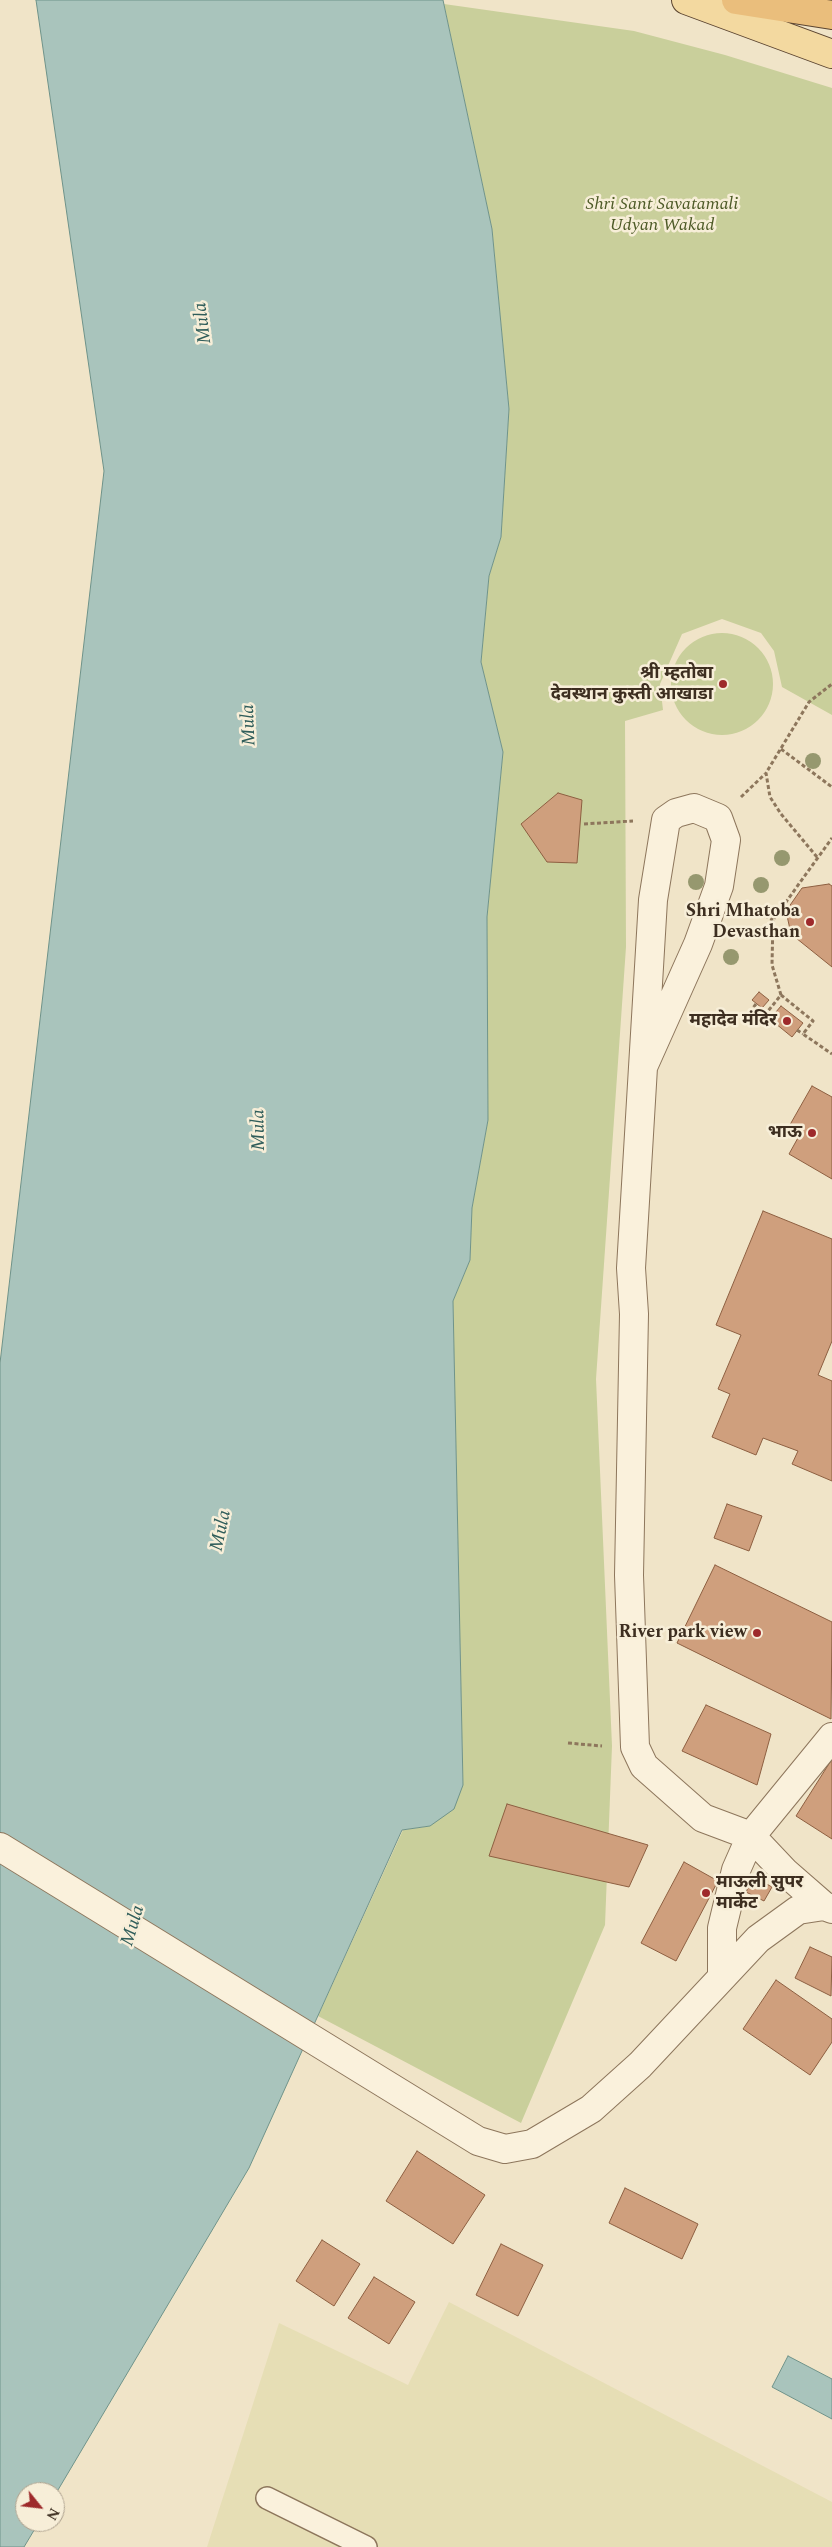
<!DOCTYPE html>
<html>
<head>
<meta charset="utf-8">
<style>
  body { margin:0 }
  #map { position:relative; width:832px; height:2547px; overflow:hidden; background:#f0e4c8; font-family:Spectral,serif }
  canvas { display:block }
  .north { position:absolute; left:15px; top:2482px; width:50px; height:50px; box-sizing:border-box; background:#f7eed8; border:1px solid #ada18e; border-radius:50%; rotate:119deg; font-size:14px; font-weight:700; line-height:20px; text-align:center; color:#3d2e20 }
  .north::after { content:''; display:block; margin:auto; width:18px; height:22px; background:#9e2a2b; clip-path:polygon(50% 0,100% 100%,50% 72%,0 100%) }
</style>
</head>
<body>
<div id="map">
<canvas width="832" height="2547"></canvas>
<div class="north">N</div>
</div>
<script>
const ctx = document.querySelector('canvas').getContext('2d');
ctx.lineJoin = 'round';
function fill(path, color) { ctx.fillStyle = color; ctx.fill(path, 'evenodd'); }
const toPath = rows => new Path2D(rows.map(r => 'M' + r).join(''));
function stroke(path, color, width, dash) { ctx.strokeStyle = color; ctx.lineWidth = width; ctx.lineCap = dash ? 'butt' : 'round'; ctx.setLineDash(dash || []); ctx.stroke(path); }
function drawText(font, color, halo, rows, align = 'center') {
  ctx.font = font + ' Spectral,"Noto Sans Devanagari",serif'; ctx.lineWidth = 5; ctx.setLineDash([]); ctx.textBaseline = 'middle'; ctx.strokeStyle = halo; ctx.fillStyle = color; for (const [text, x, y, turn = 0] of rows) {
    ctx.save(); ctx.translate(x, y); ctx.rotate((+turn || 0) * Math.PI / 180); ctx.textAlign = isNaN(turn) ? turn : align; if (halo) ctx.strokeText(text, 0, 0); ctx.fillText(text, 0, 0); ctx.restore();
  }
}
fill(toPath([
  [449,2302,832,2502,832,2547,207,2547,279,2323,408,2385]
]), '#e6deb5');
fill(toPath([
  [444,4,634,31,725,55,832,88,832,715,782,687,774,651,761,633,722,619,682,634,660,684,663,710,625,721,626,947,596,1379,612,1746,605,1925,521,2123,318,2016,403,1830,430,1826,463,1785,453,1301,470,1260,472,1208,488,1120,487,917,503,752,481,662,489,576,501,537,509,409,492,229],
  '671 684a51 51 0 1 1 102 0a51 51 0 1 1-102 0Z'
]), '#c9cf9b');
const water = toPath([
  [36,0,443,0,492,229,509,409,501,537,489,576,481,662,503,752,487,917,488,1120,472,1208,470,1260,453,1301,463,1785,454,1809,430,1826,402,1830,249,2168,55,2495,55,2492,25,2492,25,2522,39,2522,24,2547,0,2547,0,1363,104,471,36,0],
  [788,2356,832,2379,832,2419,772,2387,788,2356]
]);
fill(water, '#a9c4bc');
stroke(water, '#6f938a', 1);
const building = toPath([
  [558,793,582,800,577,863,547,862,521,824,558,793],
  [829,884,832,886,832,967,791,934,786,911,802,888,829,884],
  [759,992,769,1000,762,1008,752,1000,759,992],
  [781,1006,803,1023,792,1037,770,1019,781,1006],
  [812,1086,832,1097,832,1179,789,1154,799,1136,787,1130,812,1086],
  [763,1211,832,1239,832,1341,818,1375,832,1381,832,1481,792,1464,798,1451,763,1438,756,1455,712,1437,730,1394,718,1389,741,1335,716,1325,763,1211],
  [727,1504,762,1516,749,1551,714,1538,727,1504],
  [715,1565,832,1622,831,1719,677,1643,715,1565],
  [706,1705,771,1734,757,1785,682,1751,706,1705],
  [832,1759,832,1839,796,1816,832,1759],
  [507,1804,648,1845,629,1887,489,1856,507,1804],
  [684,1862,718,1881,676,1961,641,1943,684,1862],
  [754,1877,772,1887,764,1901,746,1892,754,1877],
  [810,1947,832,1957,831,1996,795,1978,810,1947],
  [776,1980,832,2019,832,2042,810,2075,743,2029,776,1980],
  [417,2151,485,2195,453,2244,386,2201,417,2151],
  [625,2188,698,2224,682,2259,609,2223,625,2188],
  [322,2240,360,2264,334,2306,296,2281,322,2240],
  [501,2244,543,2265,518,2316,476,2295,501,2244],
  [374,2277,415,2302,389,2344,348,2318,374,2277]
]);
fill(building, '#cf9f7d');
stroke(building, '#8d5f41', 1);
const service = toPath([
  [267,2498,366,2547]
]);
const minor = toPath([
  [643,1067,698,944,719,886,726,840,718,818,694,808,676,813,666,820,653,900,631,1268,634,1314,629,1575,635,1747,644,1766,703,1818,751,1836,736,1870,722,1928,722,1976],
  [0,1847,478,2141,505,2149,532,2144,591,2109,640,2065,758,1939,798,1910,824,1906,832,1909],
  [824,1906,785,1872,751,1836,832,1737]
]);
const primary = toPath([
  [686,0,832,54]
]);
const trunk = toPath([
  [736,0,832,15]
]);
stroke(service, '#8d765c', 24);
stroke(minor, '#8d765c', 30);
stroke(primary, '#5b4430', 30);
stroke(trunk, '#5b4430', 30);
stroke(toPath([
  [781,749,832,787],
  [741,797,765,774],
  [584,824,633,821],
  [817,857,781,814,770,797,766,773,809,702,832,684],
  [747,907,773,920],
  [781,995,772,965,773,920,832,838],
  [756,1004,753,1008,764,1016,781,995,813,1021,803,1034,832,1054],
  [797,1030,803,1034],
  [568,1743,602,1746]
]), '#8d765c', 3, [4, 2.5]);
stroke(service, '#faf1dc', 21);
stroke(minor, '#faf1dc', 28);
stroke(primary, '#f3d9a0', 28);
stroke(trunk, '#eabe7c', 28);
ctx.fillStyle = '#96986f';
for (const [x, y] of [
  [813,761],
  [782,858],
  [696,882],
  [761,885],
  [731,957]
]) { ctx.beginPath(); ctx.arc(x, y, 8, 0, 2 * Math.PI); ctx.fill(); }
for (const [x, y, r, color] of [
  [723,684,5,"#9e2a2b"],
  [810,922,5,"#9e2a2b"],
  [787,1021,5,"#9e2a2b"],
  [812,1133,5,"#9e2a2b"],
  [757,1633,5,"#9e2a2b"],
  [706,1893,5,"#9e2a2b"]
]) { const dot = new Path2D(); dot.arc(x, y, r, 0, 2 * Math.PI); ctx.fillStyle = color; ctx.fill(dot); stroke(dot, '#f7eed8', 2); }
drawText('italic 18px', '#4d5a26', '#f7eed8', [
  ["Shri Sant Savatamali",662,205],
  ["Udyan Wakad",662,226]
]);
drawText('bold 18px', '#3d2e20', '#f7eed8', [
  ["श्री म्हतोबा",713,674],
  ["देवस्थान कुस्ती आखाडा",713,695],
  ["Shri Mhatoba",800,912],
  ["Devasthan",800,933],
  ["महादेव मंदिर",777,1021],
  ["भाऊ",802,1133],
  ["River park view",747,1633],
  ["माऊली सुपर",716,1883,"left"],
  ["मार्केट",716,1904,"left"]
], 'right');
drawText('italic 19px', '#2f5d5a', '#f7eed8', [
  ["Mula",204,323,-97],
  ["Mula",250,725,-92],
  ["Mula",260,1130,-91],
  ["Mula",222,1531,-78],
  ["Mula",134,1926,-73]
]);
</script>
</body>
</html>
